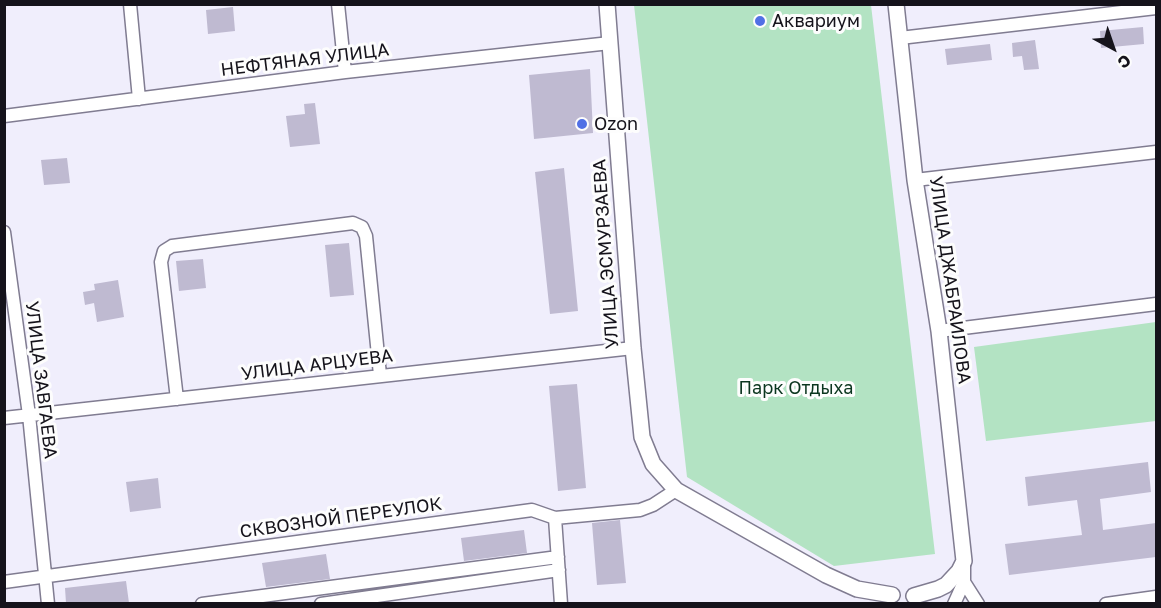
<!DOCTYPE html>
<html>
<head>
<meta charset="utf-8">
<style>
  body { margin:0 }
  #map { position:relative; width:1161px; height:608px; overflow:hidden; background:#f0eefc; font-family:"Golos Text",sans-serif }
  canvas { display:block }
  .frame { position:absolute; inset:0; border:6px solid #15131b; pointer-events:none }
  .north { position:absolute; left:1083px; top:18px; width:60px; height:60px; -webkit-text-stroke:4px #fdfdfd; paint-order:stroke; rotate:140deg; font-size:16px; font-weight:700; line-height:24px; text-align:center; color:#15131b }
  .north::after { content:''; display:block; margin:auto; width:21px; height:27px; background:#15131b; clip-path:polygon(50% 0,100% 100%,50% 72%,0 100%) }
</style>
</head>
<body>
<div id="map">
<canvas width="1161" height="608"></canvas>
<div class="frame"></div>
<div class="north">С</div>
</div>
<script>
const ctx = document.querySelector('canvas').getContext('2d');
ctx.lineJoin = 'round';
function fill(path, color) { ctx.fillStyle = color; ctx.fill(path, 'evenodd'); }
const toPath = rows => new Path2D(rows.map(r => 'M' + r).join(''));
function stroke(path, color, width, dash) { ctx.strokeStyle = color; ctx.lineWidth = width; ctx.lineCap = dash ? 'butt' : 'round'; ctx.setLineDash(dash || []); ctx.stroke(path); }
function drawText(font, color, halo, rows, align = 'center') {
  ctx.font = font + ' "Golos Text",sans-serif'; ctx.lineWidth = 6; ctx.setLineDash([]); ctx.textBaseline = 'middle'; ctx.strokeStyle = halo; ctx.fillStyle = color; for (const [text, x, y, turn = 0] of rows) {
    ctx.save(); ctx.translate(x, y); ctx.rotate((+turn || 0) * Math.PI / 180); ctx.textAlign = isNaN(turn) ? turn : align; if (halo) ctx.strokeText(text, 0, 0); ctx.fillText(text, 0, 0); ctx.restore();
  }
}
fill(toPath([
  [634,5,871,5,935,554,834,566,687,477],
  [1156,322,1156,421,986,441,974,347]
]), '#b3e3c3');
fill(toPath([
  [233,7,235,31,208,34,206,10],
  [1143,27,1144,44,1101,48,1100,31],
  [1035,40,1039,69,1024,70,1022,56,1013,57,1012,43],
  [990,44,992,60,947,65,945,49],
  [590,69,593,133,534,139,529,75],
  [315,103,320,144,290,147,286,116,305,114,304,104],
  [67,158,70,183,44,185,41,160],
  [564,168,578,311,550,314,535,172],
  [349,243,354,295,330,297,325,245],
  [203,259,206,288,179,291,176,261],
  [118,280,124,317,97,322,94,303,85,305,83,292,95,290,94,284],
  [577,384,586,488,558,491,549,386],
  [1148,462,1151,492,1100,499,1103,530,1156,523,1156,557,1009,575,1005,544,1082,535,1077,500,1028,506,1025,477],
  [158,478,161,508,130,512,126,482],
  [620,520,626,583,597,585,592,523],
  [524,530,527,553,464,561,461,538],
  [326,554,330,579,266,587,262,563],
  [126,581,129,603,66,603,65,588]
]), '#bfbad1');
const minor = toPath([
  [130,4,139,99],
  [338,4,345,72],
  [900,38,1156,8],
  [4,116,345,72,610,43],
  [915,180,1156,152],
  [4,232,29,415,48,604],
  [939,331,1156,304],
  [177,399,161,262,164,251,172,246,353,223,362,227,366,236,380,375],
  [4,418,633,348],
  [555,518,561,604],
  [4,582,532,510,555,518,640,510,653,505,676,490],
  [964,582,978,604],
  [202,604,558,557],
  [321,604,559,570],
  [954,604,964,582,964,562],
  [1106,604,1156,597]
]);
const tertiary = toPath([
  [607,4,633,348,642,437,653,464,676,490,826,575,857,589,892,595],
  [896,4,915,180,939,331,964,561,959,571,946,585,938,589,914,596]
]);
stroke(minor, '#807c91', 15);
stroke(tertiary, '#807c91', 18);
stroke(minor, '#fff', 12);
stroke(tertiary, '#fff', 15);
for (const [x, y, r, color] of [
  [760,21,6,"#5170e5"],
  [582,124,6,"#5170e5"]
]) { const dot = new Path2D(); dot.arc(x, y, r, 0, 2 * Math.PI); ctx.fillStyle = color; ctx.fill(dot); stroke(dot, '#fdfdfd', 2); }
drawText('18px', '#15131b', '#fdfdfd', [
  ["Аквариум",772,21],
  ["Ozon",594,124]
], 'left');
drawText('18px', '#15131b', '#fdfdfd', [
  ["НЕФТЯНАЯ УЛИЦА",305,60,-7],
  ["УЛИЦА ЭСМУРЗАЕВА",606,254,-94],
  ["УЛИЦА ДЖАБРАИЛОВА",950,280,82],
  ["УЛИЦА АРЦУЕВА",317,365,-7],
  ["УЛИЦА ЗАВГАЕВА",41,380,83],
  ["СКВОЗНОЙ ПЕРЕУЛОК",341,518,-8]
]);
drawText('18px', '#0b361f', '#fdfdfd', [
  ["Парк Отдыха",796,388]
]);
</script>
</body>
</html>
